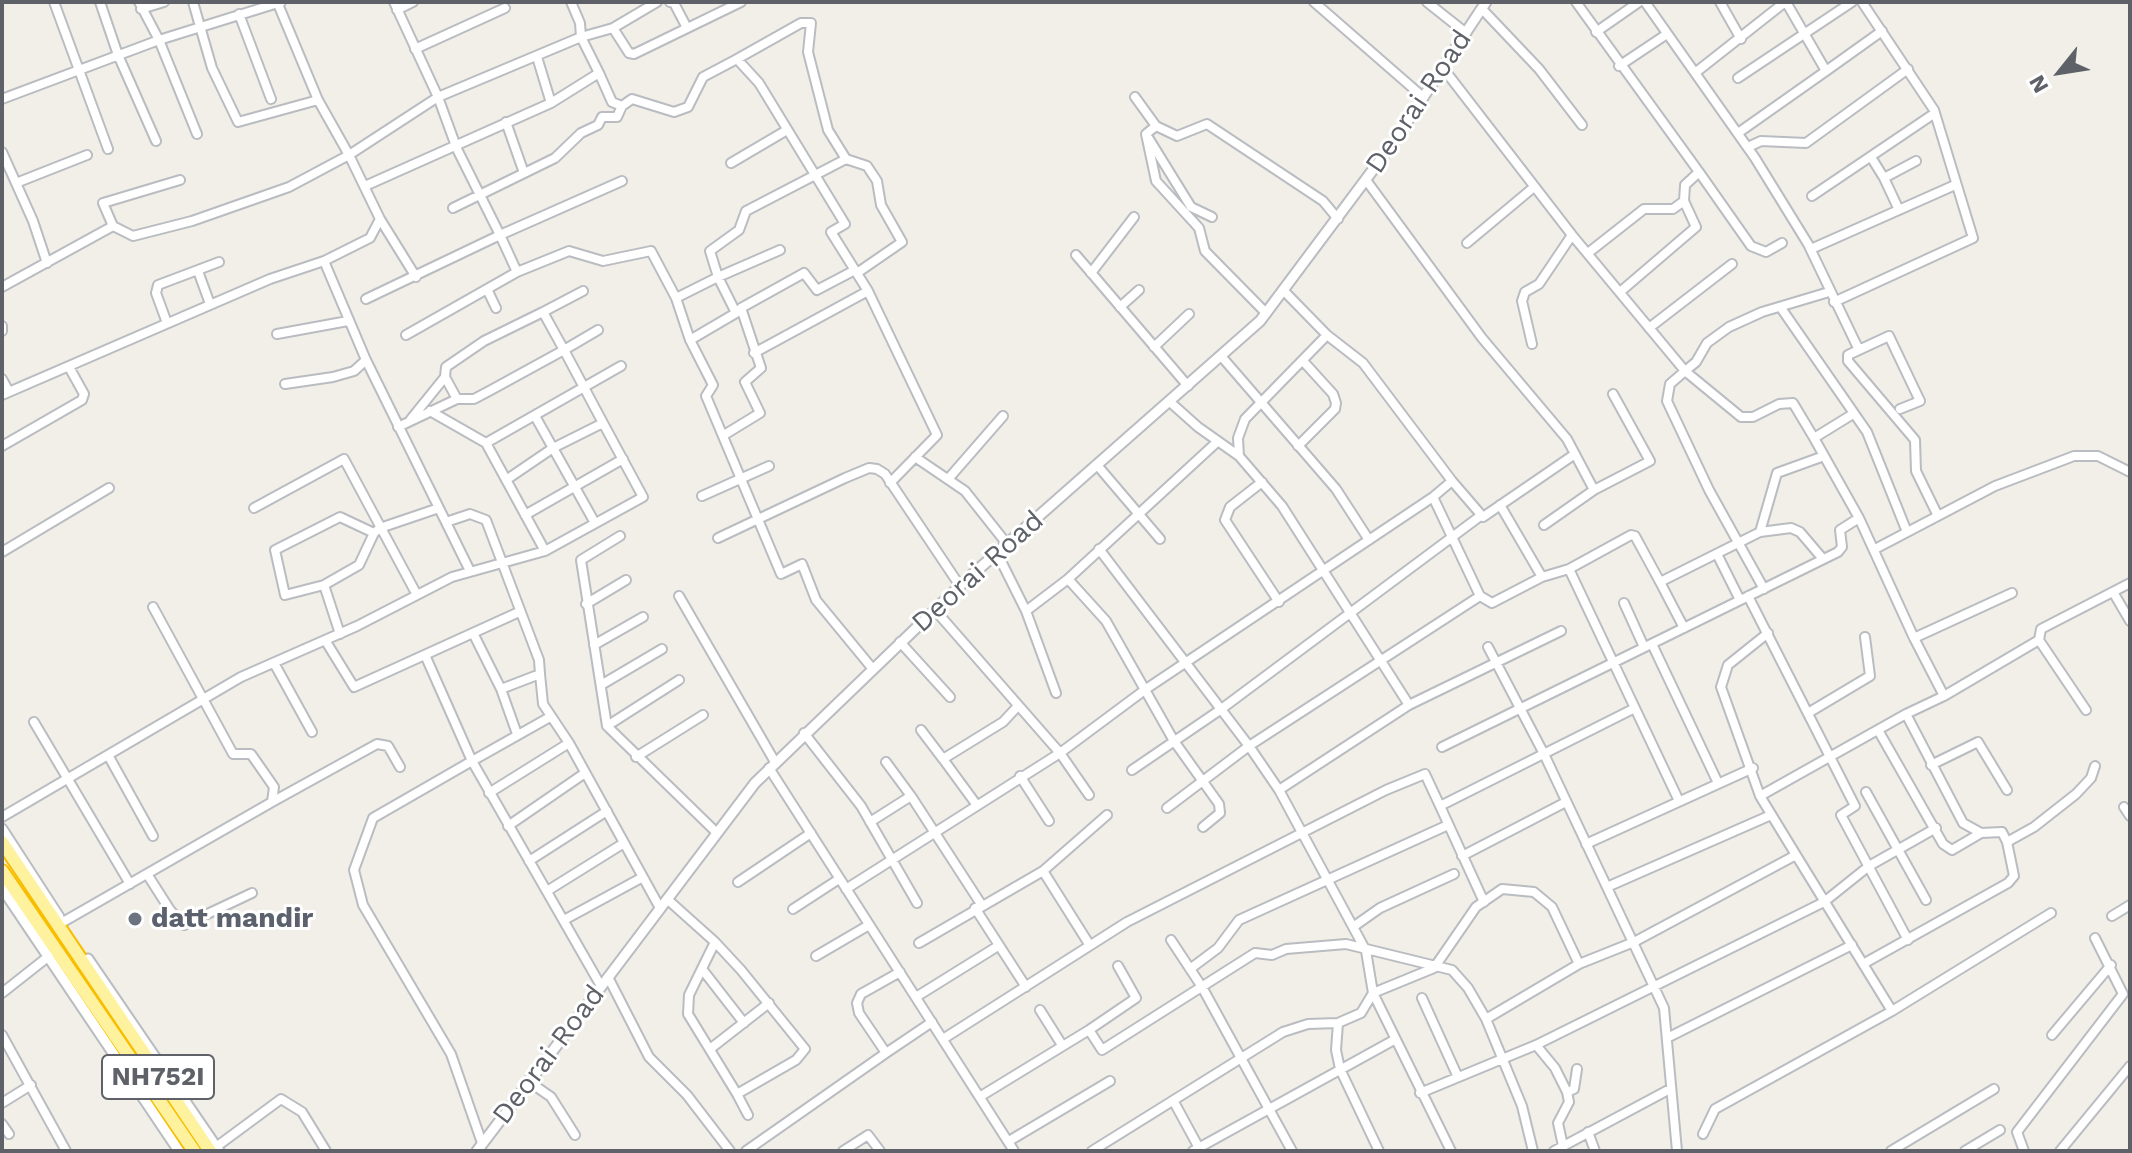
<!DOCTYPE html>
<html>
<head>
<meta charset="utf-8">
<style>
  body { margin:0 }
  #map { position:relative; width:2132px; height:1153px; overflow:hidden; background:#f1efe7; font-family:"Work Sans",sans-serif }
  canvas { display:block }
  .frame { position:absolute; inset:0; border:4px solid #5e6268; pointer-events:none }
  .north { position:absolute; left:2020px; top:32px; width:80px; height:80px; -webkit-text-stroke:6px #fff; paint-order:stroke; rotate:240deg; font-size:22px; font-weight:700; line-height:32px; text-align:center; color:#5e6268 }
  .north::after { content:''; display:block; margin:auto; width:28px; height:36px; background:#5e6268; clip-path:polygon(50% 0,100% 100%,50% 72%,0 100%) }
</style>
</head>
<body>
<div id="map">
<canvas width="2132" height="1153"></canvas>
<div class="frame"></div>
<div class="north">N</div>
</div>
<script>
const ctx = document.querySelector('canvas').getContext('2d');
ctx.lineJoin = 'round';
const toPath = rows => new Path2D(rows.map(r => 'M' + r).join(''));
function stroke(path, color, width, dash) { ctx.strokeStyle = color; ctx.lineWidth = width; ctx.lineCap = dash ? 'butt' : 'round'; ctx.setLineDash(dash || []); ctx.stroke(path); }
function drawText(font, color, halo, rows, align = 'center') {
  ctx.font = font + ' "Work Sans",sans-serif'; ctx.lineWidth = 6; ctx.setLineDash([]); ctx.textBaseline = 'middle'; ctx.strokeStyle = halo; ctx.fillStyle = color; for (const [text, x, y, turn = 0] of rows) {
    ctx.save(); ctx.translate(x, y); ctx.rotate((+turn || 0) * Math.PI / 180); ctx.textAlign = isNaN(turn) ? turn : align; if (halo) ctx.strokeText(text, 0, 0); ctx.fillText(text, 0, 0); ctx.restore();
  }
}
const minor = toPath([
  [54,2,108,149],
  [100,2,118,55,156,141],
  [139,2,159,40,197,134],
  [193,2,212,68,238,122,318,100],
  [670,2,674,3,686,26],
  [1314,2,1423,97],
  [1427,2,1466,33],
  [1576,2,1699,172,1685,185,1684,201,1696,227,1620,292],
  [1645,2,1755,158,1808,244,1858,348],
  [1720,2,1741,39],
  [141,9,164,2],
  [1482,9,1539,69,1582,125],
  [397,10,413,2],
  [239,14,271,99],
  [613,28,657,2],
  [1596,32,1639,2],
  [415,49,505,8],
  [537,57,551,103],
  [737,59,801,23,811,23,808,52,828,130,846,159],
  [1619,66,1667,34],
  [1443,68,1572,235,1685,371,1670,384,1667,401,1709,490,1764,589],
  [1826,71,1882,31],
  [599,73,612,102,622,106,632,99,674,112,688,107,703,77,737,59,759,83,845,224,831,232,868,291,937,435,890,483],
  [1695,73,1785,2],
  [1738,78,1852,2],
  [1135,97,1156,126,1146,134,1156,181,1199,228,1205,251,1266,313],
  [2,99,159,40,281,2],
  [506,122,524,173],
  [1156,126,1177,136,1207,124,1323,201,1338,219],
  [1738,133,1826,71,1786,2],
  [1149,139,1191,207,1212,217],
  [1748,147,1761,141,1806,143,1908,69],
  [2,152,33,221,47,263],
  [1871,157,1884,178],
  [731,163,787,130],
  [1699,172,1751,246,1766,252,1782,243],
  [1366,180,1482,338,1567,439,1594,490,1544,525],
  [16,183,87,155],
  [365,186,551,103,599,73,581,37,613,28,629,53,634,54,741,2],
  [1812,196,1935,113],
  [453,208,555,158,581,133,598,125,602,117,617,117,622,106],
  [1899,210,1884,178,1916,161],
  [113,226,133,236,192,221,289,187,349,155,318,100,278,4],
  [1467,243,1534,187],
  [1811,249,1955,185],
  [780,250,718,277,710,251,739,230,746,211,846,159,867,166,877,181,881,205,902,242,857,273],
  [1588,253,1644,209,1673,209,1684,201],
  [1076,255,1188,386],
  [324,261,366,360],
  [198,271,210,304],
  [517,272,569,251,603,261,651,251,676,298],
  [1091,273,1134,217],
  [416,277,380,219,349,155,438,97,581,37,580,23,571,2],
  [2,287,113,226,103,203,180,180],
  [487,289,496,308],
  [1284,291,1327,335,1363,363,1452,481,1433,497,1480,596,1492,603,1542,577,1569,569,1679,801],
  [366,299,500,235,457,149,438,97,394,2],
  [1834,302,1973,238,1934,110,1862,2],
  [1120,307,1139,290],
  [741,308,736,313,718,277,676,298,690,340,713,385,706,396,781,574,802,564,816,600,872,668],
  [1781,308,1867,432,1907,532],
  [543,312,583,291],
  [167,323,156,293,158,285,219,262],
  [2,326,2,331],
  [1649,328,1732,264],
  [277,334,348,321],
  [406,335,517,272,500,235,622,181],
  [690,340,736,313],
  [1532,344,1522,301,1525,292,1539,284,1572,235],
  [1154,347,1189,314],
  [754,353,868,291],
  [1221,356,1336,489,1369,540],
  [2,379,9,392],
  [285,384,333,377,354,371,366,360,470,571],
  [2,395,270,279,324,261,370,238,380,219],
  [1170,402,1198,427,1239,456],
  [1900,409,1920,401,1889,336,1848,355,1848,361,1915,440,1916,471,1938,516],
  [430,411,486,443,545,551],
  [1853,414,1814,438,1859,518,1914,638],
  [535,416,595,523],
  [411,419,445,377],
  [398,427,457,399],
  [724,435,760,413,745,382,761,368,741,308,804,273,817,290,855,270],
  [1814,438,1793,403,1779,404,1753,417,1741,417,1685,371,1696,362,1707,343,1729,327,1762,312,1829,292],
  [486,443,621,366],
  [2,446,82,400,84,394,69,367],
  [1298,446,1335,409,1336,403,1333,394,1303,361],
  [915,457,965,491,1007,544],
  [1097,465,1160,539],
  [949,478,1003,416],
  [506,480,553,448,603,423,564,350,543,312,484,341,446,367,445,377,457,399,474,399,491,390,564,350,598,330],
  [1452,481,1483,517,1575,454],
  [1262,482,1230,507,1225,520,1279,602],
  [1594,490,1650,461,1613,394],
  [702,496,769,466],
  [1500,505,1542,577],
  [254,508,344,459,417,595],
  [525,515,623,459],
  [446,522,470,514,486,520,539,660,540,674],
  [1760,532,1791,528,1800,532,1823,559],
  [620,536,581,560,607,726,717,833],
  [718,538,845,478,869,468,877,469,885,474,960,586],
  [1099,549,1249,746,1279,790,1366,951,1373,993,1451,1151],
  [1875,549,1995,486,2074,456,2098,456,2130,472],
  [2,552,109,488],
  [997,553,1026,611,1068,579,1217,442],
  [1717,554,1740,600],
  [1569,569,1631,535,1635,536,1660,582],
  [1068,579,1106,621,1174,741,1219,804,1220,813,1203,827],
  [324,585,285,595,275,550,340,517,374,533],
  [2113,592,2130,621],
  [679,596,775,762],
  [1748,596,1855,806,1841,815,1908,940],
  [1624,603,1644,647],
  [586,604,626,580],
  [935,610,1060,753,1089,795],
  [1026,611,1056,693],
  [1684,628,1660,582,1760,532,1777,473,1824,456],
  [473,633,501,689,540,674,543,704,569,743,660,908],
  [340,634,324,585,359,565,374,533,380,528,439,508],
  [325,640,354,687,519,612],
  [2039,640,2086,710],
  [900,642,950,697],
  [1652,644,1718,783],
  [594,645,643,617],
  [1488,647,1544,754,1664,1008,1677,1151],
  [425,655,472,761,373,818,354,870,363,905,451,1054,482,1143],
  [274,663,312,732],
  [601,685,662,649],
  [501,689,517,734],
  [1944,696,1914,638,2012,593],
  [1409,705,1561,631],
  [1808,713,1870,676,1865,637],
  [1906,714,1963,823,1981,833,2002,832,2007,842],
  [550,717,472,761,601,986],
  [34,722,130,884],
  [607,726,679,680],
  [921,730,943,759],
  [1878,730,1943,844,1952,850,1981,833],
  [804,733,861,806,917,903],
  [1442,747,1838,552,1842,547,1840,530,1859,518],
  [108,755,153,836],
  [636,757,703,715],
  [886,762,911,796],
  [1931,765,1978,742,2007,790],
  [769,768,1014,1151],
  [1132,770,1220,710,1479,517],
  [1020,776,1049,821],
  [1279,790,1409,705,1282,506,1239,456,1238,438,1245,419,1327,335],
  [1866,792,1926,900],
  [489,793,569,743],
  [1760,796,1906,714,1944,696,2039,640,2041,629,2130,583],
  [272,802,377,744,388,746,400,767],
  [976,804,943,759,1003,722,1017,707],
  [1440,806,1484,902],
  [2124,807,2130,816],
  [1167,808,1249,746,1480,596],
  [2,817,241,677,357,626,452,577,545,551,643,497,603,423],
  [870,822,911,796,981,904],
  [508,826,585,773],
  [1586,844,1753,768],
  [1796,855,1892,1011],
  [1462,856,1566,802],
  [529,861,607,811],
  [1043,871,1089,944],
  [147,874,170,910,184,925,252,893],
  [738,882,811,833],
  [1607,887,1771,815],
  [846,889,1060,753,1146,689,1433,497],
  [547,891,624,843],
  [667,899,715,942,741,970,805,1049,796,1060,737,1094,688,1014,689,995,715,942],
  [975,908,1026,987],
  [793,909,839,879],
  [2112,916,2130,905],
  [564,920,643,877],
  [63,922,272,802,274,787,251,754,233,754,153,607],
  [1353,927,1380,908,1454,874],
  [1171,940,1202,987,1292,1151],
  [919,943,1043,871,1107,815],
  [816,956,869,925],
  [1863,964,2008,883,2014,876,2007,842,2034,827,2076,794,2091,778,2095,766],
  [702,969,744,1023],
  [1190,969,1218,948,1239,920,1448,825],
  [608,977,649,1057,687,1095,730,1151],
  [2,993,49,956],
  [916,997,998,946],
  [1422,998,1457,1075],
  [1040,1010,1062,1045],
  [1486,1019,1579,964,1634,942,1796,855,1760,796,1721,687,1728,665,1768,633],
  [1338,1023,1336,1050,1340,1069,1379,1151],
  [1089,1030,1136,998,1118,966],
  [2,1035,66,1151],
  [2052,1035,2111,965],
  [1667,1038,1852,945],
  [943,1039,1127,922,1386,790,1425,774,1440,806,1635,708],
  [1536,1045,1555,1068,1567,1092,1569,1102,1558,1123,1563,1146],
  [710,1049,769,1003],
  [886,1053,932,1022],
  [528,1081,551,1097,575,1135],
  [1567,1092,1574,1089,1577,1069],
  [1420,1093,1536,1045,1824,902,1869,866,1936,828],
  [737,1094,748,1115],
  [981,1096,1089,1030,1102,1050,1255,953,1272,955,1286,949,1346,944,1452,970,1468,988,1486,1019,1522,1106,1533,1151],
  [1174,1102,1199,1148],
  [2,1103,31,1085],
  [2,1124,9,1134],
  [1588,1132,1595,1151],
  [1703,1134,1715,1109,1892,1011,2051,913],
  [1009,1141,1110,1081],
  [216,1147,281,1099,302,1112,326,1151],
  [746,1151,886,1053,859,1013,857,1003,861,994,900,972],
  [843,1151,868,1135,880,1151],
  [1092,1151,1283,1032,1308,1024,1338,1023,1361,1013,1373,993,1434,968,1476,907,1502,889,1534,892,1552,907,1579,964],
  [1193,1151,1394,1040],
  [1554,1151,1670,1089],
  [1891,1151,1994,1089],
  [1965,1151,2000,1130],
  [2024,1151,2017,1132,2123,994,2095,938],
  [2060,1151,2130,1066]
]);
const tertiary = toPath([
  [2,829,59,917],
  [2,888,179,1151],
  [88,959,219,1151],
  [477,1151,755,783,965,581,1260,321,1393,143,1486,2]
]);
const trunk = toPath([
  [2,842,210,1151],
  [2,871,194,1151]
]);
stroke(minor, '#b9bcc1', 12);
stroke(tertiary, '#b9bcc1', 13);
stroke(trunk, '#f8bd00', 16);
stroke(minor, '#fff', 8);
stroke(tertiary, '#fff', 9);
stroke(trunk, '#fff29f', 12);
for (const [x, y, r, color] of [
  [135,919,8,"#6b7280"]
]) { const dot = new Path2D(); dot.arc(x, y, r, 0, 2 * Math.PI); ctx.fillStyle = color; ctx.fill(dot); stroke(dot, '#fff', 3); }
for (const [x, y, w] of [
  [158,1077,112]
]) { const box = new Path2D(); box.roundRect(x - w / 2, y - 22, w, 44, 6); ctx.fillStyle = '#fff'; ctx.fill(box); stroke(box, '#5e6268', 2); }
drawText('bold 26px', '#5e6268', null, [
  ["NH752I",158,1077]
]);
drawText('28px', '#5e6268', '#fff', [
  ["Deorai Road",1419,102,-56],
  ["Deorai Road",978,572,-42],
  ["Deorai Road",549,1055,-53]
]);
drawText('bold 28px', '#5b616d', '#fff', [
  ["datt mandir",151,919]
], 'left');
</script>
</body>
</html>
